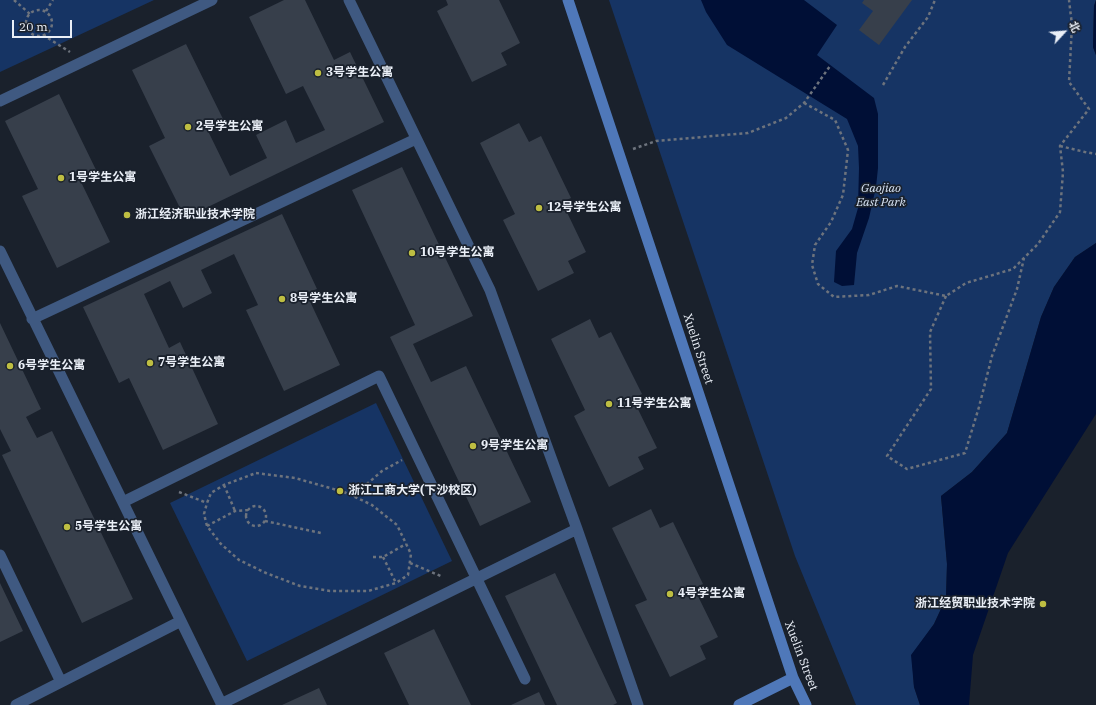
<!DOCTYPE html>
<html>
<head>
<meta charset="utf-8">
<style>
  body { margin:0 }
  #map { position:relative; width:1096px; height:705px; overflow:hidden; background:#1a212c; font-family:"IBM Plex Serif","Noto Sans SC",serif }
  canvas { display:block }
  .north { position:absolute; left:1044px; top:12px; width:40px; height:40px; -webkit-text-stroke:3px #1a212c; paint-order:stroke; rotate:64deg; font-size:11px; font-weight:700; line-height:16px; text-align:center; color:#eaeff7 }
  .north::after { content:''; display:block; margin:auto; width:14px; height:18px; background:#eaeff7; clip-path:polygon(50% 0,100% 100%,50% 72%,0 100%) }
  .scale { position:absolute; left:12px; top:20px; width:60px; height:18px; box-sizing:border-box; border:2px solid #eaeff7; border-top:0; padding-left:5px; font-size:12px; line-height:14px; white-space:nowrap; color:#eaeff7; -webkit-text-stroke:3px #1a212c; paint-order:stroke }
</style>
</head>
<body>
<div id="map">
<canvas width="1096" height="705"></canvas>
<div class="north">北</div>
<div class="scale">20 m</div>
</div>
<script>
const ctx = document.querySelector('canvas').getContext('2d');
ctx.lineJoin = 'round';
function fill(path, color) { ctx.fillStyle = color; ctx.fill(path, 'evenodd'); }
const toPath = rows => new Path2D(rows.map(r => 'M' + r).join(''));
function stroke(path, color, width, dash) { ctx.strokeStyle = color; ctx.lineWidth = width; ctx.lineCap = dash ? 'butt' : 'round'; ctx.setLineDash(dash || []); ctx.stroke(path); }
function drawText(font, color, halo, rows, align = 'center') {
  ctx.font = font + ' "IBM Plex Serif","Noto Sans SC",serif'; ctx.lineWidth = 3.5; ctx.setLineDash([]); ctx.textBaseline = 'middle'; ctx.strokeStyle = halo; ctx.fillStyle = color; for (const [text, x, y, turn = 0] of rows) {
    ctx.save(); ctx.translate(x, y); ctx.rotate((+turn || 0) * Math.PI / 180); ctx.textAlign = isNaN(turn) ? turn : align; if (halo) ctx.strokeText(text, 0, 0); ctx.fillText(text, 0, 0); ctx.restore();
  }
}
fill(toPath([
  [0,0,154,0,0,72],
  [609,0,1096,0,1094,6,1093,47,1096,55,1096,243,1075,257,1054,287,1041,317,1007,433,972,472,941,496,947,564,946,598,934,624,912,655,914,687,920,705,856,705,795,556],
  [376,403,452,561,247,661,170,503]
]), '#163464');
fill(toPath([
  [701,0,804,0,837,25,817,55,874,98,878,114,878,168,876,187,869,218,857,253,854,285,842,286,834,282,836,251,852,229,858,208,859,168,858,146,847,119,727,45,706,12],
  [1096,0,1096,55,1093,47,1094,6],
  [1096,243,1096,414,1008,553,973,655,969,705,920,705,914,687,911,655,934,624,946,598,947,564,941,496,972,472,1007,433,1041,317,1054,287,1075,257]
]), '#000f36');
fill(toPath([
  [284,0,305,0,334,60,350,52,384,122,185,218,149,146,165,138,132,70,186,44,225,123,208,131,230,176,267,158,256,135,286,120,296,143,325,130,303,86,286,94,249,17],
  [446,0,499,0,520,43,501,53,507,65,472,82,437,11,448,5],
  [864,0,912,0,879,45,859,30,873,11,862,3],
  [59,94,98,174,81,182,110,242,57,268,22,196,38,189,5,121],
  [519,123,529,142,541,136,571,198,562,202,586,252,568,261,574,273,538,291,503,220,515,214,480,143],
  [402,167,473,316,413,344,431,382,466,366,531,502,480,526,390,337,415,325,352,190],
  [282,214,317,289,306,293,340,365,284,391,246,310,258,305,234,254,201,270,212,293,183,308,170,281,144,294,169,348,180,342,218,424,163,450,129,378,119,383,83,307],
  [590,319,599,338,611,332,642,394,633,399,657,448,638,457,644,469,609,487,574,416,585,410,551,339],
  [0,323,41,409,26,417,37,438,52,431,133,599,82,623,2,455,11,451,0,429],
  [651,509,660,528,673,522,703,584,694,588,718,637,700,646,706,659,670,677,635,605,647,600,612,528],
  [555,573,617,703,613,705,557,705,505,596],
  [0,583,23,631,0,642],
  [434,629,471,705,409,705,384,653],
  [319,688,327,705,282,705],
  [539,692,545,705,511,705]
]), '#373f4b');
stroke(toPath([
  [14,0,30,14],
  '26 23a13 13 0 1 1 26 0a13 13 0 1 1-26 0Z',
  [46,11,53,0],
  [43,35,70,52],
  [883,85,905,47,928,17,935,0],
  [804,103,835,120,848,150,843,195,831,222,815,245,812,265,818,284,834,297,869,295,897,286,946,296,966,283,1013,269,1038,244,1060,212,1063,172,1060,146,1089,109,1069,82,1072,25,1069,0],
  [1060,146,1085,152,1096,154],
  [633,149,656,141,748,133,786,118,804,103,830,66],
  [946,296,930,332,931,389,887,456,907,469,965,453,979,407,992,356,1017,289,1024,258],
  [256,473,295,478,344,492,372,505,397,525,411,554,408,575,396,583,368,591,330,591,300,586,266,573,239,560,221,544,207,526,204,514,207,503,211,493,224,485,256,473],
  [224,485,235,511],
  [179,492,207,503],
  [353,496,382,471,402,460],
  '246 516a10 10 0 1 1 20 0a10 10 0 1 1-20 0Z',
  [265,521,321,533],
  [207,526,235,511,248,510],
  [373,557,383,557,406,544],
  [383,557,396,583],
  [410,563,443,577]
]), '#6d737d', 2.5, [3, 3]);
stroke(toPath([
  [349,0,490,290,577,529,638,705],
  [0,101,212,0],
  [0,251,222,705],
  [32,319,416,139],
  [123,502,379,376,525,679],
  [0,555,61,682],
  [221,704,577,529],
  [16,705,181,621]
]), '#3f5981', 11);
stroke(toPath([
  [568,0,793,678,806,705],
  [739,705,793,678]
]), '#4f78b9', 11);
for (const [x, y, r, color] of [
  [318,73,4,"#bebe42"],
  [188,127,4,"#bebe42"],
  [61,178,4,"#bebe42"],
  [539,208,4,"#bebe42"],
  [127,215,4,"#bebe42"],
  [412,253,4,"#bebe42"],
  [282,299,4,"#bebe42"],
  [150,363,4,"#bebe42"],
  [10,366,4,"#bebe42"],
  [609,404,4,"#bebe42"],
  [473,446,4,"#bebe42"],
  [340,491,4,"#bebe42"],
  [67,527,4,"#bebe42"],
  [670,594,4,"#bebe42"],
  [1043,604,4,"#bebe42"]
]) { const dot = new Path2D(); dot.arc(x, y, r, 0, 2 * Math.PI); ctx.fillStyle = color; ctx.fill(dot); stroke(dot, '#1a212c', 1.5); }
drawText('bold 12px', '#eaeff7', '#1a212c', [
  ["3号学生公寓",326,73],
  ["2号学生公寓",196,127],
  ["1号学生公寓",69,178],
  ["12号学生公寓",547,208],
  ["浙江经济职业技术学院",135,215],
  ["10号学生公寓",420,253],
  ["8号学生公寓",290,299],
  ["7号学生公寓",158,363],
  ["6号学生公寓",18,366],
  ["11号学生公寓",617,404],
  ["9号学生公寓",481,446],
  ["浙江工商大学(下沙校区)",348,491],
  ["5号学生公寓",75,527],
  ["4号学生公寓",678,594],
  ["浙江经贸职业技术学院",1035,604,"right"]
], 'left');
drawText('italic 12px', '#d9e5f6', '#1a212c', [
  ["Gaojiao",881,189],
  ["East Park",881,203]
]);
drawText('12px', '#eaeff7', '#1a212c', [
  ["Xuelin Street",698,349,72],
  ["Xuelin Street",801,656,69]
]);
</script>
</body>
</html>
